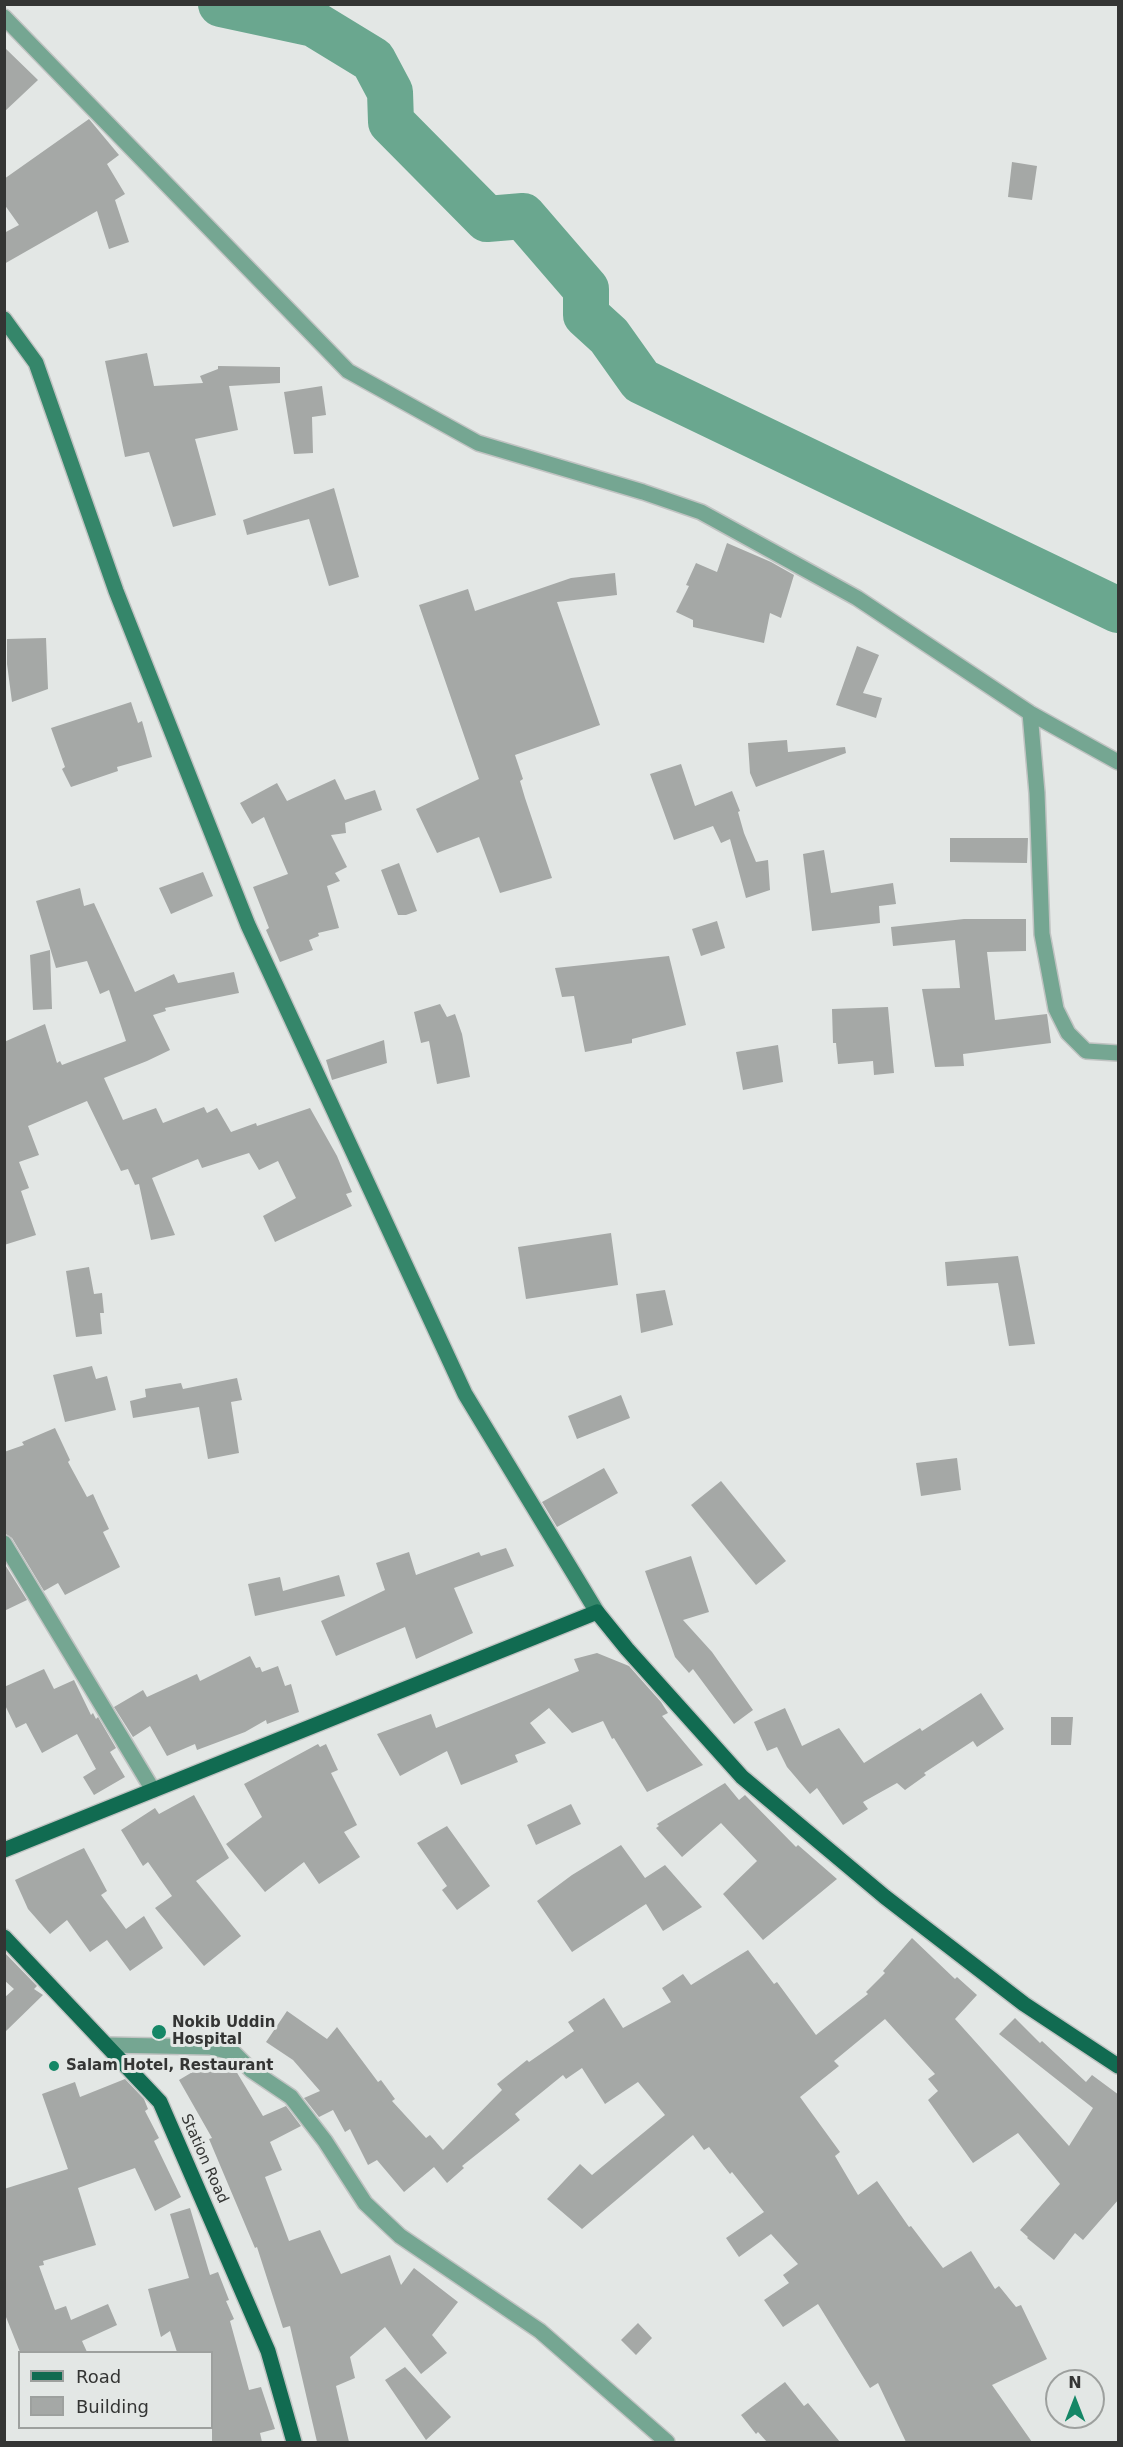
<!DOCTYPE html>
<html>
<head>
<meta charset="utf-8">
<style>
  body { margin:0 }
  #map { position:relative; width:1123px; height:2447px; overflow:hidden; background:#e3e7e5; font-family:"DejaVu Sans",sans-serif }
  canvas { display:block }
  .frame { position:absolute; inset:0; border:6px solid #343534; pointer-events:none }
  .legend { position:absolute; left:18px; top:2351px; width:195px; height:78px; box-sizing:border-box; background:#e3e7e5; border:2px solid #9da09e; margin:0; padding:8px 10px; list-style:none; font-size:18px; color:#343534 }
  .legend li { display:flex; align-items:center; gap:12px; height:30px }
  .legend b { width:30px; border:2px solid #9da09e }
  .north { position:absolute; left:1045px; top:2369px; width:60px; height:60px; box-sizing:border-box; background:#e3e7e5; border:2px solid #9da09e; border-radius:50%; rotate:0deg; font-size:16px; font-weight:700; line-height:24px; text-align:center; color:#343534 }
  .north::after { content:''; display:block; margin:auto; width:21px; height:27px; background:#158766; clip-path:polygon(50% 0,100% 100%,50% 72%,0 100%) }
</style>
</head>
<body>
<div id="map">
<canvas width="1123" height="2447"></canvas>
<div class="frame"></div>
<ul class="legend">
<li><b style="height:8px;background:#116b51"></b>Road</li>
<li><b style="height:16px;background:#a5a8a6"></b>Building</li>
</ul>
<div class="north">N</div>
</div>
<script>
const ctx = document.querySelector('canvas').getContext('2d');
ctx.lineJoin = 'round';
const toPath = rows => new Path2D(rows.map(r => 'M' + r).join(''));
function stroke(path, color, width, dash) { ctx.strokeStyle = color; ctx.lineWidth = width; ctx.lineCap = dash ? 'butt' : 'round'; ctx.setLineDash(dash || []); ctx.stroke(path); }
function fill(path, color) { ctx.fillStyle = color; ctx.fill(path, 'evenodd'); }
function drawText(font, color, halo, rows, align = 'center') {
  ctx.font = font + ' "DejaVu Sans",sans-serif'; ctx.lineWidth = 6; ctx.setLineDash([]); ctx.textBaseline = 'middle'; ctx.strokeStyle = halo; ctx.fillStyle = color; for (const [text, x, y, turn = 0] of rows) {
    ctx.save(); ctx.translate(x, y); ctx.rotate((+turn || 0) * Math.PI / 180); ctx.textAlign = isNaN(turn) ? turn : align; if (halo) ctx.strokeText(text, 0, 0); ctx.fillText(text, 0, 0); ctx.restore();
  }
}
stroke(toPath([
  [221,4,314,24,373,60,390,92,391,122,487,219,523,216,586,289,586,315,609,336,641,381,1118,610]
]), '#6aa78f', 46);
fill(toPath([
  [4,47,38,80,4,112],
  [89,119,119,155,107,164,125,194,115,200,129,242,109,249,97,211,4,264,4,233,19,225,4,204,4,179],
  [1012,162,1037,166,1032,200,1008,197],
  [147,353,154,386,203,383,200,376,218,369,218,366,280,367,280,383,229,386,238,430,195,439,216,515,173,527,149,452,125,457,105,361],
  [322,386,326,415,312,417,313,453,294,454,284,392],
  [334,488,359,577,329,586,309,519,247,535,243,520],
  [727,543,771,562,794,575,781,618,770,613,764,643,693,627,693,620,676,612,689,586,686,585,696,563,717,572],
  [615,573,617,595,557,602,600,725,515,755,523,779,520,781,525,798,552,878,500,893,479,837,437,853,416,809,479,779,419,605,468,589,475,611,571,578],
  [46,638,48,689,12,702,7,664,7,639],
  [857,646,879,655,863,693,882,698,876,718,836,705],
  [131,702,138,723,142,721,152,757,117,767,118,771,71,787,62,769,65,767,51,728],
  [787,740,788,752,845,747,846,753,756,787,750,773,748,743],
  [681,764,695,806,732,791,740,811,738,812,744,833,756,862,768,860,770,890,746,898,730,839,721,843,713,826,674,840,650,774],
  [335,779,345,800,375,790,382,810,345,823,346,833,331,835,347,867,335,873,340,881,327,886,339,928,318,933,319,936,309,940,313,950,280,962,266,930,269,928,253,887,288,874,264,817,252,824,240,803,277,783,287,801],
  [950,838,1028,838,1027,863,950,862],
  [824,850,831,893,893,883,896,904,879,906,880,923,812,931,803,854],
  [399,863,417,911,406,915,398,915,381,870],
  [203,872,213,896,171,914,159,888],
  [80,888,84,906,94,903,135,992,174,974,178,983,234,972,239,993,165,1008,166,1011,153,1015,170,1050,147,1061,104,1078,123,1120,156,1108,163,1123,204,1107,207,1113,217,1108,231,1132,256,1123,257,1126,310,1108,337,1156,352,1192,346,1194,352,1206,275,1242,263,1216,296,1198,278,1161,259,1170,249,1153,202,1168,198,1159,152,1178,175,1235,151,1240,139,1184,135,1185,128,1169,121,1171,87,1101,28,1126,39,1155,19,1162,29,1188,21,1191,36,1235,4,1245,4,1042,45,1024,57,1063,60,1061,62,1065,126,1041,109,990,100,994,87,961,56,968,36,901],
  [964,919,1026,919,1026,951,987,952,995,1020,1047,1014,1051,1043,963,1054,964,1066,935,1067,922,989,960,988,955,940,893,946,891,927],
  [717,921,725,948,701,956,692,929],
  [50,950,52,1009,33,1010,30,955],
  [669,956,686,1025,632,1039,632,1043,585,1052,574,996,562,997,555,968],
  [440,1004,447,1017,455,1014,462,1034,470,1077,437,1084,429,1041,421,1043,414,1012],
  [888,1007,894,1073,874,1075,873,1061,838,1064,836,1043,833,1043,832,1009],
  [384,1040,387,1063,332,1080,326,1060],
  [778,1045,783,1082,743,1090,736,1052],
  [611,1233,618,1285,526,1299,518,1247],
  [1018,1256,1035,1344,1009,1346,998,1283,947,1286,945,1262],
  [89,1267,94,1294,102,1293,104,1313,100,1313,102,1334,76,1337,66,1271],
  [665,1290,673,1325,641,1333,636,1294],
  [92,1366,96,1379,107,1376,116,1410,65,1422,53,1375],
  [237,1378,242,1400,231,1402,239,1453,208,1459,199,1407,133,1418,130,1401,146,1397,145,1389,181,1383,183,1389],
  [621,1395,630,1418,577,1439,568,1416],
  [55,1428,70,1460,68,1462,87,1497,93,1494,102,1514,109,1529,103,1532,120,1567,65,1595,58,1583,44,1591,12,1538,4,1533,4,1452,24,1445,22,1442],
  [957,1458,961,1490,921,1496,916,1463],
  [604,1468,618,1493,557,1527,542,1502],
  [721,1481,786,1561,756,1585,691,1505],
  [506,1548,514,1566,454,1588,473,1633,416,1659,405,1627,336,1656,321,1621,385,1590,376,1563,409,1552,416,1575,479,1552,481,1556],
  [691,1556,709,1612,683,1620,712,1652,753,1710,734,1724,693,1669,689,1673,675,1657,645,1571],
  [4,1563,27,1600,4,1611],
  [339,1575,345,1596,255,1616,248,1584,280,1577,283,1591],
  [597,1653,629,1666,661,1702,668,1713,662,1716,703,1765,647,1792,614,1738,612,1739,603,1721,572,1733,549,1708,530,1723,546,1743,515,1755,518,1762,461,1785,447,1751,400,1776,377,1734,431,1714,436,1728,579,1671,574,1659],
  [250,1656,256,1668,260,1667,262,1672,278,1666,285,1686,291,1684,299,1712,267,1724,266,1720,245,1732,197,1750,195,1744,167,1756,150,1726,133,1737,114,1707,143,1690,147,1697,197,1674,200,1681],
  [44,1669,54,1689,74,1680,91,1715,93,1713,96,1719,98,1717,116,1748,110,1752,125,1777,94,1795,83,1777,96,1769,77,1734,42,1753,26,1723,16,1728,4,1703,4,1687],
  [981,1693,1004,1729,977,1747,973,1741,924,1773,926,1775,905,1790,897,1783,863,1802,868,1809,843,1825,817,1788,810,1794,787,1767,777,1747,767,1751,754,1722,785,1708,802,1746,839,1728,864,1763,920,1728,922,1731],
  [1051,1717,1073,1717,1071,1745,1051,1745],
  [318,1744,320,1747,326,1744,338,1770,331,1773,357,1825,344,1832,360,1857,319,1884,304,1862,265,1892,226,1844,262,1817,244,1784],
  [725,1783,739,1800,745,1795,796,1847,798,1845,837,1879,763,1940,723,1894,757,1861,721,1823,682,1857,656,1828,659,1826,657,1824],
  [194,1795,229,1858,196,1881,241,1936,204,1966,155,1908,172,1896,148,1862,143,1866,121,1830,155,1808,159,1814],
  [571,1804,581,1824,536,1845,527,1825],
  [447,1826,490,1886,457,1910,442,1890,447,1886,417,1843],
  [621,1845,645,1878,665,1865,702,1907,663,1931,646,1904,572,1952,537,1901,572,1875],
  [84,1848,107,1891,101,1895,126,1929,144,1916,163,1948,130,1971,107,1940,90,1952,67,1920,50,1934,28,1909,15,1880],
  [912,1938,955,1979,957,1977,977,1995,955,2019,1069,2146,1093,2108,999,2034,1015,2018,1040,2043,1042,2041,1086,2082,1092,2075,1119,2095,1119,2199,1083,2240,1075,2233,1054,2260,1027,2238,1028,2237,1020,2230,1060,2184,1018,2133,973,2163,928,2100,938,2091,928,2079,935,2074,885,2019,834,2061,839,2066,800,2097,840,2152,835,2156,858,2195,877,2181,909,2227,911,2226,943,2268,971,2251,995,2289,999,2286,1016,2307,1021,2305,1047,2359,992,2385,1032,2442,906,2442,878,2383,870,2388,818,2304,783,2327,764,2300,789,2283,783,2275,798,2264,771,2234,739,2257,726,2238,764,2212,732,2172,730,2174,709,2147,704,2150,693,2135,582,2229,547,2199,580,2164,592,2175,665,2115,638,2082,605,2104,582,2068,566,2079,563,2075,515,2114,520,2120,462,2166,464,2168,447,2183,434,2167,404,2192,377,2160,368,2165,350,2129,345,2132,333,2110,319,2117,304,2098,320,2091,293,2060,266,2042,287,2011,327,2039,337,2027,378,2082,381,2080,395,2099,392,2101,426,2138,430,2135,443,2150,502,2090,497,2084,527,2060,529,2062,574,2031,568,2022,604,1998,623,2028,671,2002,662,1988,683,1974,691,1985,748,1950,774,1984,777,1982,816,2035,868,1994,866,1992,885,1973,883,1971],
  [4,1952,37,1986,34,1989,43,1995,4,2033,4,1998,14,1989,4,1980],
  [216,2058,229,2062,233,2066,263,2116,286,2106,301,2126,270,2142,282,2170,265,2177,289,2241,320,2230,341,2274,390,2255,401,2285,414,2268,458,2302,432,2335,447,2353,421,2374,385,2327,350,2357,355,2378,336,2386,349,2442,317,2442,290,2326,283,2328,257,2247,255,2248,209,2139,212,2138,179,2080],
  [125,2079,144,2099,148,2109,145,2111,159,2138,154,2141,181,2197,155,2211,135,2168,78,2188,96,2245,43,2261,44,2265,39,2266,55,2310,66,2306,71,2320,108,2304,117,2325,82,2341,87,2352,20,2352,4,2312,4,2189,68,2169,42,2094,75,2082,80,2097],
  [190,2208,210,2275,218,2272,229,2300,226,2301,234,2319,230,2321,249,2390,261,2387,275,2429,260,2433,262,2442,212,2442,212,2352,177,2352,170,2331,161,2337,148,2289,189,2278,170,2214],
  [638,2323,652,2338,636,2355,621,2340],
  [405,2367,451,2417,426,2440,385,2380],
  [785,2382,804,2406,808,2403,840,2442,767,2442,758,2432,756,2434,741,2415]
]), '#a5a8a6');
const street = toPath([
  [4,17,348,371,478,443,643,492,701,512,857,598,1030,713,1118,762],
  [1030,713,1037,793,1042,934,1056,1009,1068,1033,1086,1051,1118,1053],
  [4,1543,153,1790],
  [107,2045,210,2047,234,2053,251,2070,291,2097,325,2141,365,2203,400,2236,540,2331,667,2442]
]);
const secondary = toPath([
  [4,319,36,363,116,591,248,925,465,1394,597,1612]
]);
const primary = toPath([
  [4,1850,597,1612,627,1649,742,1777,885,1897,1024,2004,1118,2066],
  [4,1937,160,2102,268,2351,294,2442]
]);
stroke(street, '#c0c3c2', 18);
stroke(secondary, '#c0c3c2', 18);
stroke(primary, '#c0c3c2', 18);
stroke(street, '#75a692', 15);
stroke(secondary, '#35866a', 15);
stroke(primary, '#116b51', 15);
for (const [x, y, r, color] of [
  [159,2032,8,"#158766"],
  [54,2066,6,"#158766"]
]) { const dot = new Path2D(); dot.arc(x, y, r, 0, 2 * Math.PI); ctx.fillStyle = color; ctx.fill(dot); stroke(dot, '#e3e7e5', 2); }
drawText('bold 15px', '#343534', '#e3e7e5', [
  ["Nokib Uddin",172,2023],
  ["Hospital",172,2040],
  ["Salam Hotel, Restaurant",66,2066]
], 'left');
drawText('15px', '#343534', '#e3e7e5', [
  ["Station Road",204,2159,66]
]);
</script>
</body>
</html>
